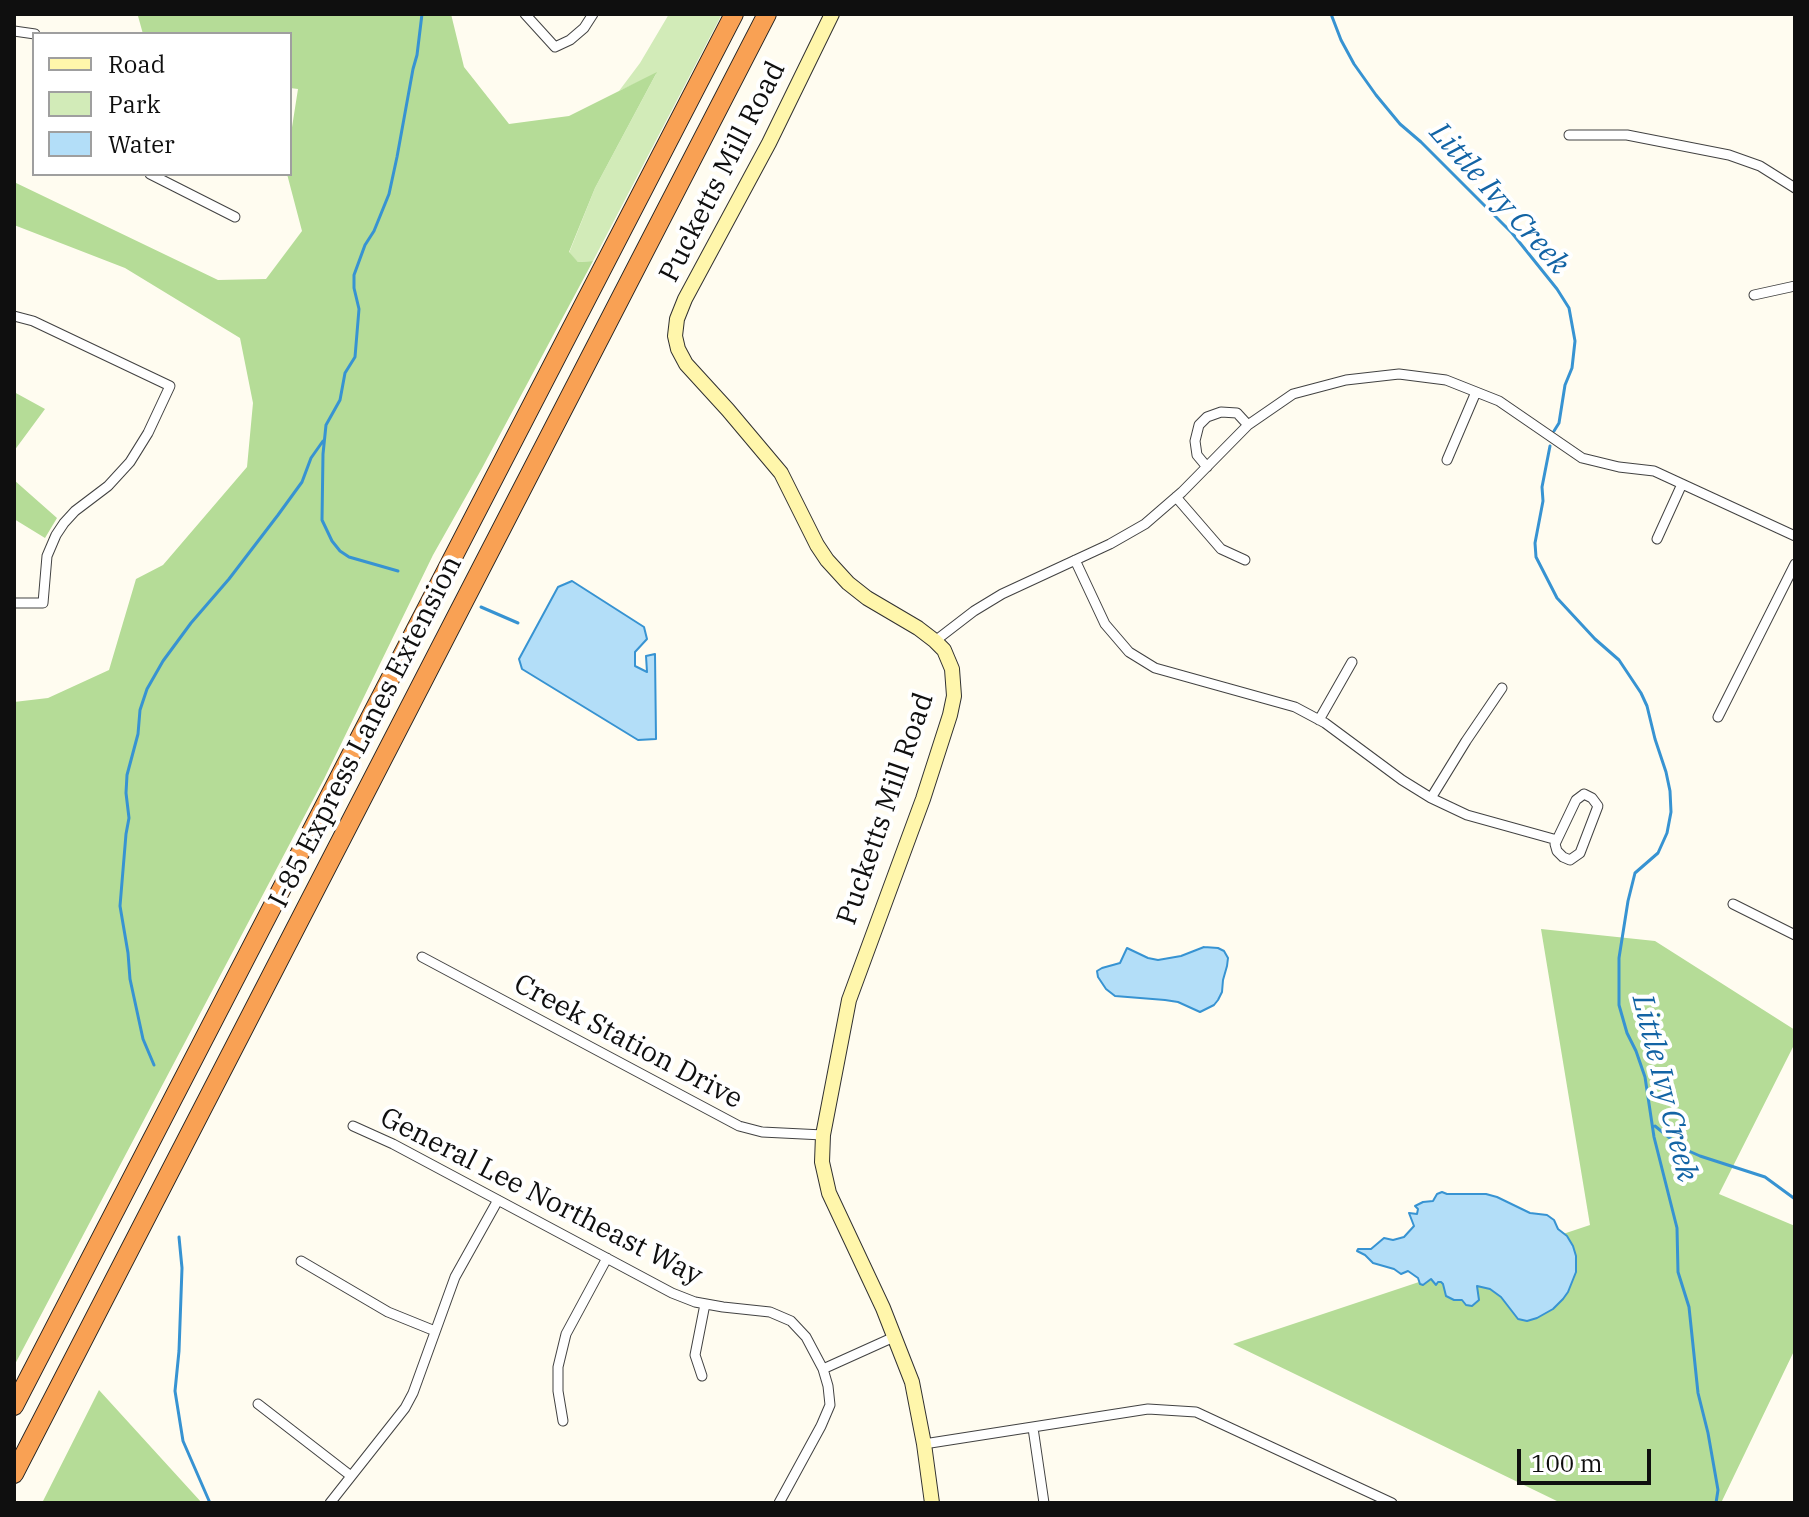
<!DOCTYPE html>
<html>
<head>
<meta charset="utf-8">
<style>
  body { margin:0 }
  #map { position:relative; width:1809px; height:1517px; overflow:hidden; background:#fffcf0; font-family:"IBM Plex Serif",serif }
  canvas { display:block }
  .frame { position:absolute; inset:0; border:16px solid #0f0f0f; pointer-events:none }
  .legend { position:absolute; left:32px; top:32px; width:260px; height:144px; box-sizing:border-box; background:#fff; border:2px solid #9f9f9f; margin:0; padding:10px 14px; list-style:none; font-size:24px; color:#0f0f0f }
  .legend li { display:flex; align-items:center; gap:16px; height:40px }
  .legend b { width:40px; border:2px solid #9f9f9f }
  .scale { position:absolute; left:1517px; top:1449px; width:134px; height:36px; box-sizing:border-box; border:4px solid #0f0f0f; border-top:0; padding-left:10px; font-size:24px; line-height:28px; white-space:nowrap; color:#0f0f0f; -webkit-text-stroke:6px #fff; paint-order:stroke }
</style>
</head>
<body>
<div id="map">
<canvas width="1809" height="1517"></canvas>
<div class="frame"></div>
<ul class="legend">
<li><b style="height:10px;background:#fff6ab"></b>Road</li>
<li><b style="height:22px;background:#d2ebb8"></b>Park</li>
<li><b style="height:22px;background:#b3def8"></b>Water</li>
</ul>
<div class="scale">100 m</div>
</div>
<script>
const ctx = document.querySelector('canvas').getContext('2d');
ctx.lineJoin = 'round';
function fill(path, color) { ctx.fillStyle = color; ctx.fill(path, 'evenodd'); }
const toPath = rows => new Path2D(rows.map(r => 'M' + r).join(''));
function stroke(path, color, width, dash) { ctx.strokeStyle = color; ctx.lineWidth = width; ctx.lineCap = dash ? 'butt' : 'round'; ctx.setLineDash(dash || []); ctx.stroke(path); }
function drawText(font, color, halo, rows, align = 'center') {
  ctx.font = font + ' "IBM Plex Serif",serif'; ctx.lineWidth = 8; ctx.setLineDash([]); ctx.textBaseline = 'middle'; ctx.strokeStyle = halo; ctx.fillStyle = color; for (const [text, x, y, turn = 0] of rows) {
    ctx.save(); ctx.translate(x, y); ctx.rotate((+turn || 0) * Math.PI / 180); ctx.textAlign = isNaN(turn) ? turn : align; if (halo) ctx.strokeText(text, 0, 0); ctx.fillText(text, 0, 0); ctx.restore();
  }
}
fill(toPath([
  [669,14,722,14,593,261,578,262,569,253,595,188,656,74,619,91,640,63]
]), '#d2ebb8');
fill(toPath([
  [136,14,451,14,464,67,509,124,569,116,657,72,595,188,569,252,578,262,593,261,481,470,433,555,324,779,14,1366,14,702,48,698,109,670,136,579,163,565,247,467,253,403,240,338,125,268,14,225,14,182,218,280,266,279,302,231,287,174,290,174,290,140,298,89,290,88,290,34,143,34,138,16],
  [14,392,45,409,14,451],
  [14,480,57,518,45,538,14,519],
  [1541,929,1655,941,1795,1030,1795,1043,1719,1194,1795,1226,1795,1349,1721,1503,1561,1503,1233,1344,1590,1225],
  [99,1390,202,1503,42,1503]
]), '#b5dc97');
const water = toPath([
  [572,581,644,627,647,639,635,652,635,666,647,672,646,656,655,654,656,739,638,740,522,669,519,659,558,587,572,581],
  [1204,947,1218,948,1224,951,1228,958,1227,966,1223,980,1222,992,1218,1000,1214,1005,1200,1012,1178,1002,1165,1000,1115,996,1106,989,1098,977,1097,971,1102,968,1120,963,1127,948,1148,958,1158,960,1181,956,1204,947],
  [1442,1192,1447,1194,1486,1194,1497,1197,1530,1213,1547,1215,1554,1220,1558,1229,1567,1236,1573,1246,1576,1256,1576,1272,1568,1292,1563,1299,1553,1309,1537,1318,1527,1321,1518,1319,1501,1297,1490,1289,1477,1286,1479,1300,1472,1306,1466,1305,1462,1300,1454,1300,1446,1296,1443,1284,1441,1282,1438,1282,1436,1285,1431,1279,1423,1285,1420,1284,1418,1278,1408,1271,1401,1274,1394,1269,1373,1263,1365,1255,1357,1251,1358,1249,1371,1249,1384,1238,1393,1240,1404,1237,1414,1226,1409,1213,1417,1214,1418,1209,1415,1206,1423,1202,1433,1201,1437,1194,1442,1192]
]);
fill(water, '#b3def8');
stroke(water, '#3793d2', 2);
stroke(toPath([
  [1331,14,1341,40,1354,64,1376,95,1400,124,1421,142,1512,233,1557,289,1569,308,1575,341,1572,368,1565,385,1559,423,1554,431],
  [1550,446,1542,487,1543,501,1535,543,1536,557,1557,598,1595,639,1619,660,1641,693,1647,706,1655,739,1666,772,1670,791,1671,812,1667,833,1658,853,1635,873,1628,901,1619,958,1619,1005,1627,1033,1636,1051,1645,1077,1654,1137,1677,1228,1678,1272,1689,1307,1698,1393,1708,1433,1718,1490,1716,1503],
  [398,571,349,557,340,551,332,541,322,520,323,454,326,425,340,400,345,373,355,357,359,309,354,288,354,275,365,245,374,231,389,194,397,157,413,69,417,55,422,14],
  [481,607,518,623],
  [154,1065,143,1039,130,979,128,953,120,906,126,834,129,818,126,793,127,775,138,734,140,710,147,689,163,661,191,623,229,579,278,515,302,482,311,458,323,441],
  [1655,1126,1682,1148,1700,1156,1765,1177,1795,1199],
  [179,1237,182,1268,179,1351,175,1391,183,1441,210,1503]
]), '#3793d2', 3);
const street = toPath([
  [525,14,555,47,570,40,584,28,593,14],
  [14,31,35,34],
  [1569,135,1627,135,1729,155,1760,166,1795,188],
  [150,174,235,217],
  [1754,295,1795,286],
  [14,316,33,321,170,386,148,433,130,462,108,486,75,511,64,523,56,535,47,556,43,603,14,603],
  [1447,460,1476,392],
  [1207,467,1197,455,1195,441,1199,425,1207,417,1221,412,1237,413,1248,425],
  [1176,497,1221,549,1245,560],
  [1657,539,1682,484],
  [1075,560,1105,624,1129,652,1155,668,1295,707,1325,723,1402,780,1431,798,1467,815,1557,840],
  [935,641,974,611,1002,594,1110,544,1145,524,1182,492,1248,425,1293,394,1346,380,1399,374,1446,380,1499,401,1582,458,1619,467,1654,471,1795,536],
  [1718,717,1795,564],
  [1319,720,1352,662],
  [1584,794,1592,798,1598,806,1580,853,1570,860,1563,857,1557,851,1555,844,1576,800,1584,794],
  [1431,798,1466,741,1502,688],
  [1733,904,1795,935],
  [422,957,739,1126,762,1132,823,1135],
  [353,1126,393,1144,672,1293,695,1302,723,1307,770,1312,791,1321,806,1337,823,1369,828,1386,830,1405,821,1426,779,1503],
  [301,1261,388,1312,435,1331],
  [823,1369,894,1337],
  [702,1376,695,1355,705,1304],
  [258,1404,351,1476],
  [563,1421,558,1391,558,1367,566,1334,607,1258],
  [1033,1428,1044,1503],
  [924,1444,1148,1409,1196,1412,1392,1503],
  [330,1503,405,1408,413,1393,455,1277,498,1200]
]);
const secondary = toPath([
  [832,14,769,143,685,299,677,319,675,336,678,349,686,364,728,410,781,473,817,545,827,560,848,583,867,598,918,628,935,641,944,650,952,669,954,696,950,715,923,799,849,1000,823,1135,822,1162,829,1193,883,1308,912,1382,924,1444,932,1503]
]);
const highway = toPath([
  [14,1406,734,14],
  [14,1474,767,14]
]);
stroke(street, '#424242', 11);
stroke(secondary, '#313131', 16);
stroke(highway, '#202020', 20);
stroke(street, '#fff', 9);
stroke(secondary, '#fff6ab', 14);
stroke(highway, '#f9a154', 18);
drawText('28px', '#0f0f0f', '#fff', [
  ["Pucketts Mill Road",723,172,-63],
  ["I-85 Express Lanes Extension",366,732,-63],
  ["Pucketts Mill Road",886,809,-71],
  ["Creek Station Drive",628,1042,28],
  ["General Lee Northeast Way",541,1197,27]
]);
drawText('italic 30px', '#1364a5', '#fff', [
  ["Little Ivy Creek",1499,199,48],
  ["Little Ivy Creek",1664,1088,76]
]);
</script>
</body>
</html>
